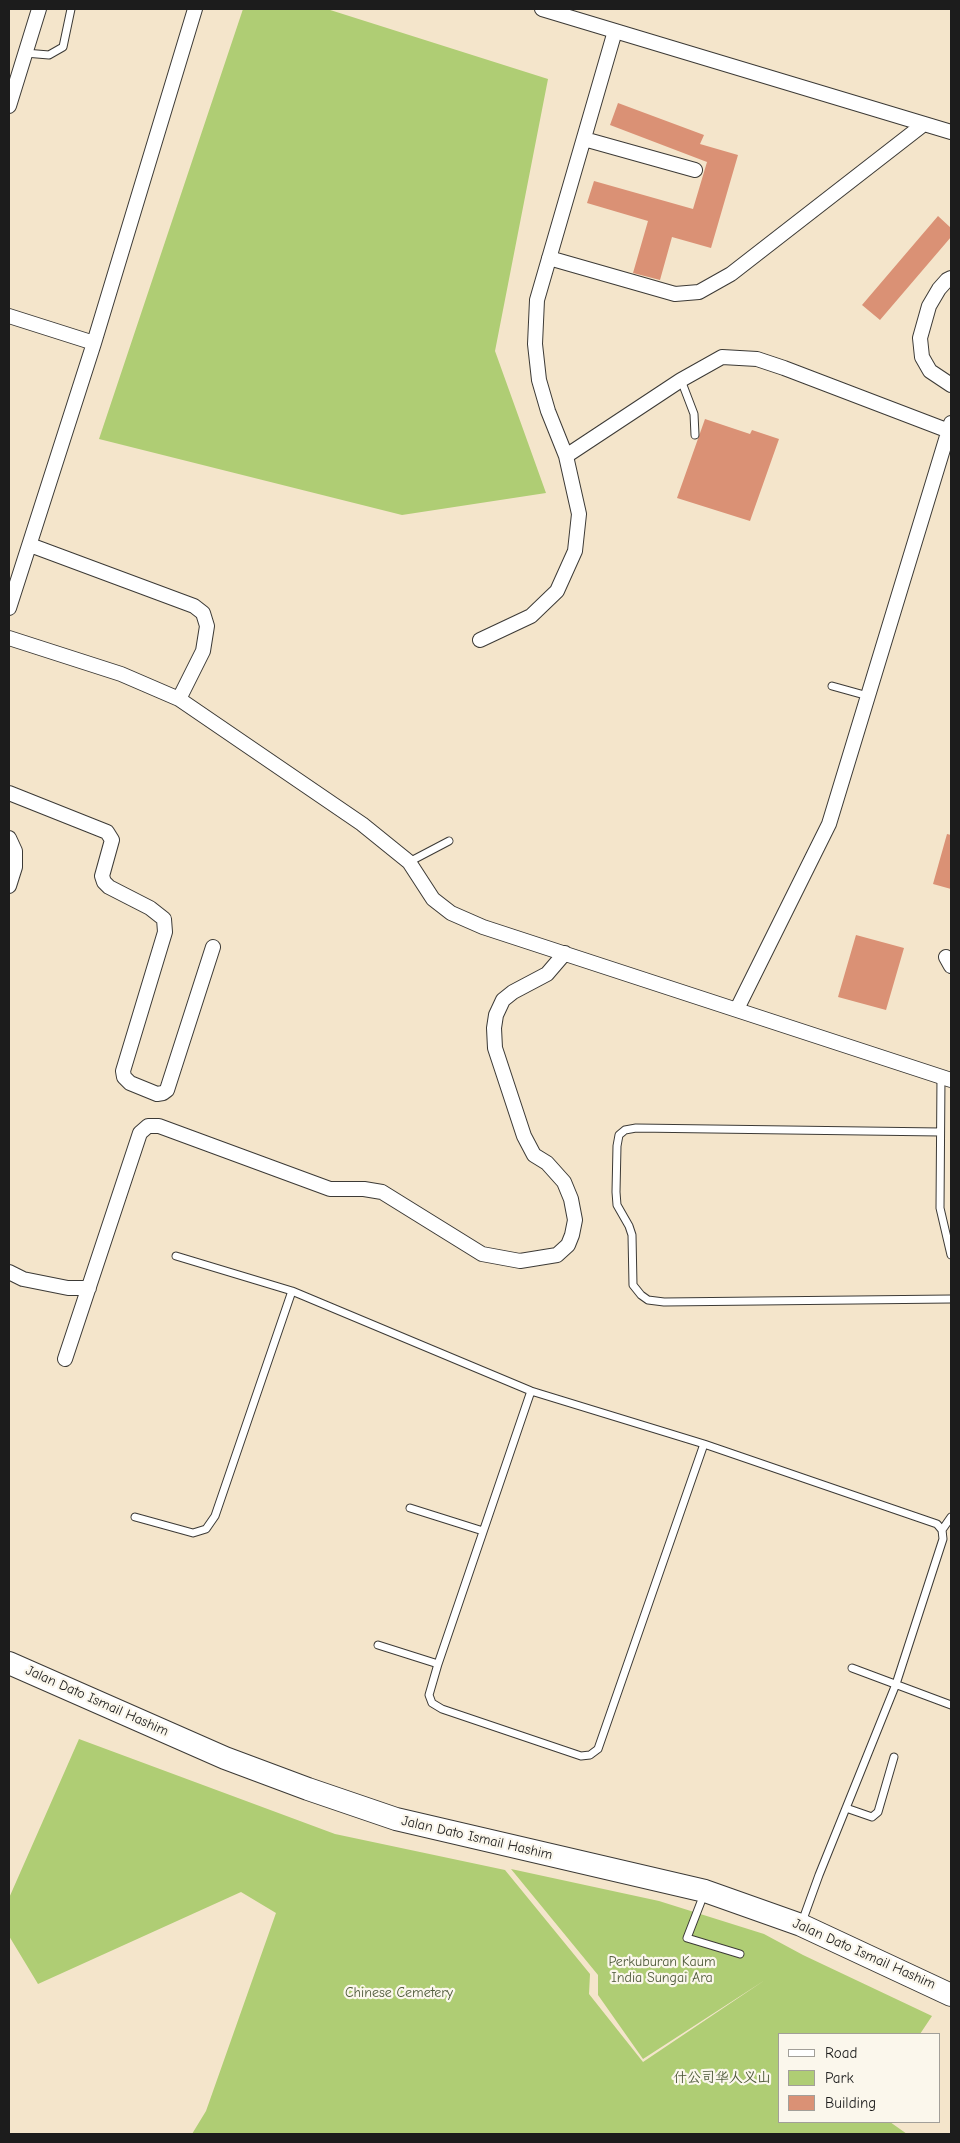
<!DOCTYPE html>
<html>
<head>
<meta charset="utf-8">
<style>
  body { margin:0 }
  #map { position:relative; width:960px; height:2143px; overflow:hidden; background:#f4e5cb; font-family:"Comic Neue",sans-serif }
  canvas { display:block }
  .frame { position:absolute; inset:0; border:10px solid #1c1c1c; pointer-events:none }
  .legend { position:absolute; left:778px; top:2033px; width:162px; height:90px; box-sizing:border-box; background:#fbf7ec; border:1px solid #a29f99; margin:0; padding:6px 9px; list-style:none; font-size:15px; color:#1c1c1c }
  .legend li { display:flex; align-items:center; gap:10px; height:25px }
  .legend b { width:25px; border:1px solid #a29f99 }
</style>
</head>
<body>
<div id="map">
<canvas width="960" height="2143"></canvas>
<div class="frame"></div>
<ul class="legend">
<li><b style="height:6px;background:#fff"></b>Road</li>
<li><b style="height:14px;background:#afcd74"></b>Park</li>
<li><b style="height:14px;background:#da9175"></b>Building</li>
</ul>
</div>
<script>
const ctx = document.querySelector('canvas').getContext('2d');
ctx.lineJoin = 'round';
function fill(path, color) { ctx.fillStyle = color; ctx.fill(path, 'evenodd'); }
const toPath = rows => new Path2D(rows.map(r => 'M' + r).join(''));
function stroke(path, color, width, dash) { ctx.strokeStyle = color; ctx.lineWidth = width; ctx.lineCap = dash ? 'butt' : 'round'; ctx.setLineDash(dash || []); ctx.stroke(path); }
function drawText(font, color, halo, rows, align = 'center') {
  ctx.font = font + ' "Comic Neue","LXGW WenKai TC",sans-serif'; ctx.lineWidth = 4.5; ctx.setLineDash([]); ctx.textBaseline = 'middle'; ctx.strokeStyle = halo; ctx.fillStyle = color; for (const [text, x, y, turn = 0] of rows) {
    ctx.save(); ctx.translate(x, y); ctx.rotate((+turn || 0) * Math.PI / 180); ctx.textAlign = isNaN(turn) ? turn : align; if (halo) ctx.strokeText(text, 0, 0); ctx.fillText(text, 0, 0); ctx.restore();
  }
}
fill(toPath([
  [243,9,327,9,548,79,495,351,546,493,402,515,99,439],
  [79,1739,335,1834,505,1870,590,1974,589,1994,643,2062,765,1980,643,2059,598,1995,598,1975,511,1869,659,1901,764,1934,803,1955,932,2016,920,2034,779,2034,779,2122,890,2122,907,2134,192,2134,206,2111,276,1913,241,1892,38,1984,9,1936,9,1898]
]), '#afcd74');
fill(toPath([
  [618,103,704,135,700,144,738,155,711,248,672,237,660,280,633,273,648,221,587,203,594,181,693,209,707,162,610,125],
  [938,216,951,228,951,237,880,320,862,305],
  [705,419,750,434,752,430,779,439,750,521,677,498],
  [947,834,951,835,951,889,933,884],
  [856,935,904,948,886,1010,838,997]
]), '#da9175');
const lane = toPath([
  [25,53,49,55,63,47,71,9],
  [681,380,694,414,695,435],
  [832,686,868,696],
  [409,862,449,841],
  [941,1077,940,1208,951,1255],
  [940,1132,636,1128,625,1130,619,1135,617,1146,616,1192,617,1205,629,1226,632,1235,633,1285,641,1295,648,1300,664,1302,951,1299],
  [176,1256,292,1291,531,1391,704,1444,937,1524,942,1530,943,1539,896,1684,819,1875,802,1922],
  [531,1391,438,1664,429,1695,432,1703,442,1709,581,1756,590,1755,598,1749,704,1444],
  [410,1508,483,1531],
  [135,1517,193,1533,206,1529,215,1516,292,1291],
  [942,1530,951,1517],
  [378,1645,438,1664],
  [852,1668,951,1705],
  [846,1808,872,1817,878,1812,894,1757],
  [704,1894,687,1938,740,1954]
]);
const street = toPath([
  [542,9,951,132],
  [9,106,39,9],
  [584,139,695,170],
  [549,258,675,294,699,292,731,274,924,124],
  [951,278,947,280,939,289,929,306,920,338,922,357,930,371,951,385],
  [9,316,94,343],
  [566,456,681,380,722,357,757,359,784,368,949,431],
  [30,545,194,606,203,613,207,626,203,651,179,699],
  [9,608,94,343,195,9],
  [9,638,121,674,179,699,362,824,409,862,433,899,451,913,483,927,951,1080],
  [480,640,531,616,557,591,575,551,579,514,566,456,548,411,539,380,535,344,537,300,615,31],
  [9,793,107,832,112,840,102,876,104,882,109,887,150,908,164,919,165,932,123,1071,124,1077,130,1083,157,1094,163,1093,167,1090,213,947],
  [9,838,15,851,15,867,9,886],
  [946,957,951,966],
  [737,1009,829,824,951,423],
  [9,1272,23,1279,68,1288,89,1288],
  [65,1359,140,1133,148,1126,159,1126,330,1189,364,1189,382,1192,482,1254,520,1261,557,1255,568,1245,572,1235,575,1220,571,1199,564,1182,547,1163,534,1155,524,1136,495,1048,494,1028,496,1015,503,1000,513,992,547,974,565,953]
]);
const primary = toPath([
  [9,1663,225,1758,308,1789,396,1819,705,1891,801,1925,951,1995]
]);
stroke(lane, '#3c3a36', 9);
stroke(street, '#3c3a36', 16);
stroke(primary, '#3c3a36', 24);
stroke(lane, '#fff', 7);
stroke(street, '#fff', 14);
stroke(primary, '#fff', 22);
drawText('14px', '#1c1c1c', '#fbf7ec', [
  ["Jalan Dato Ismail Hashim",97,1701,24],
  ["Jalan Dato Ismail Hashim",477,1838,13],
  ["Jalan Dato Ismail Hashim",864,1954,24]
]);
drawText('14px', '#4f5a3b', '#fbf7ec', [
  ["Perkuburan Kaum",662,1962],
  ["India Sungai Ara",662,1978],
  ["Chinese Cemetery",399,1993],
  ["什公司华人义山",722,2078]
]);
</script>
</body>
</html>
